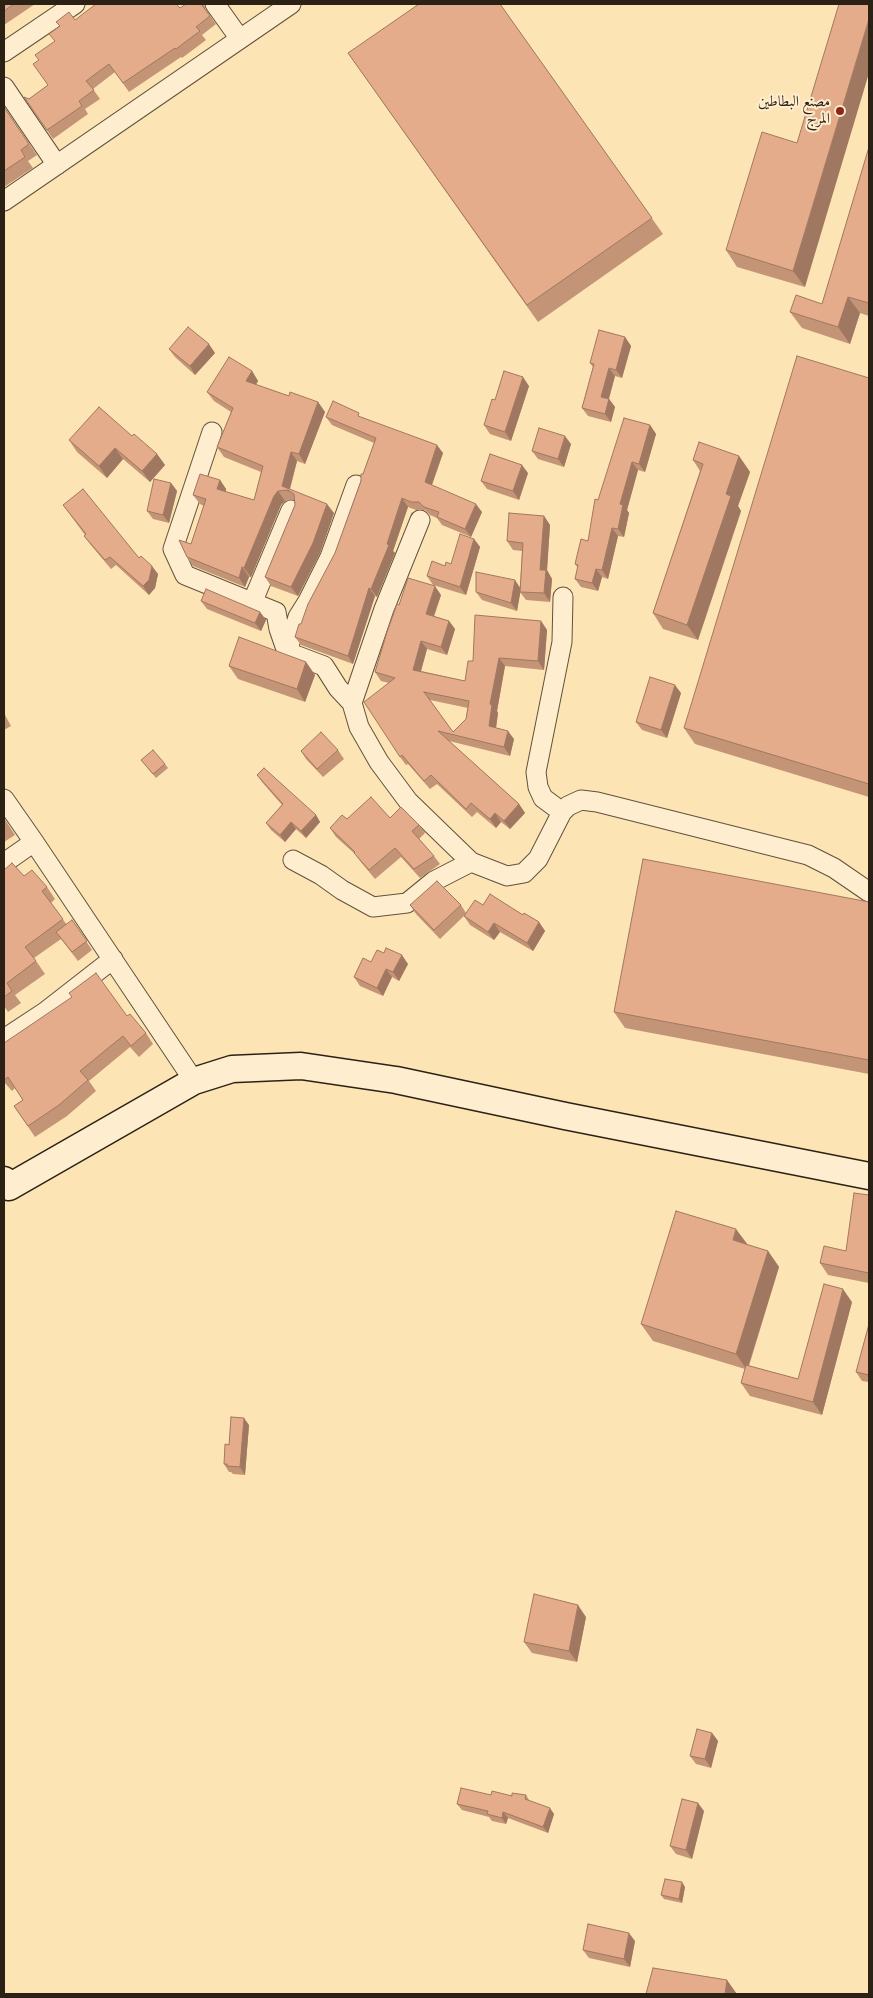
<!DOCTYPE html>
<html>
<head>
<meta charset="utf-8">
<style>
  body { margin:0 }
  #map { position:relative; width:873px; height:1998px; overflow:hidden; background:#fde4b4; font-family:"IM FELL French Canon",serif }
  canvas { display:block }
  .frame { position:absolute; inset:0; border:5px solid #2b2215; pointer-events:none }
</style>
</head>
<body>
<div id="map">
<canvas width="873" height="1998"></canvas>
<div class="frame"></div>
</div>
<script>
const ctx = document.querySelector('canvas').getContext('2d');
ctx.lineJoin = 'round';
const toPath = rows => new Path2D(rows.map(r => 'M' + r).join(''));
function stroke(path, color, width, dash) { ctx.strokeStyle = color; ctx.lineWidth = width; ctx.lineCap = dash ? 'butt' : 'round'; ctx.setLineDash(dash || []); ctx.stroke(path); }
function fill(path, color) { ctx.fillStyle = color; ctx.fill(path, 'evenodd'); }
function drawText(font, color, halo, rows, align = 'center') {
  ctx.font = font + ' "IM FELL French Canon",Amiri,serif'; ctx.lineWidth = 4; ctx.setLineDash([]); ctx.textBaseline = 'middle'; ctx.strokeStyle = halo; ctx.fillStyle = color; for (const [text, x, y, turn = 0] of rows) {
    ctx.save(); ctx.translate(x, y); ctx.rotate((+turn || 0) * Math.PI / 180); ctx.textAlign = isNaN(turn) ? turn : align; if (halo) ctx.strokeText(text, 0, 0); ctx.fillText(text, 0, 0); ctx.restore();
  }
}
const street = toPath([
  [215,4,240,39],
  [4,52,75,4],
  [4,87,57,165],
  [4,201,291,4],
  [212,432,173,549,185,575,276,612,279,629,287,652,324,666,338,688,352,703,359,727,379,762,408,801,471,862,507,876,524,873,538,859,562,812,568,806,581,800,597,802,808,855,834,868,869,892],
  [252,603,291,510],
  [287,652,298,617,308,601,330,557,356,485],
  [352,703,384,609,420,520],
  [4,799,34,842,194,1081],
  [562,812,543,798,538,787,536,772,562,642,563,597],
  [293,860,321,875,342,890,373,907,407,903,434,881,471,862],
  [4,863,34,842],
  [4,1039,45,1012,113,959]
]);
const secondary = toPath([
  [4,1180,9,1187,194,1081,232,1069,301,1066,396,1080,565,1116,869,1176]
]);
stroke(street, '#60523d', 21);
stroke(secondary, '#2b2215', 29);
stroke(street, '#feedce', 19);
stroke(secondary, '#feedce', 26);
fill(toPath([
  [4,4,35,4,4,25],
  [204,4,206,10,216,24,202,35,206,40,182,58,181,57,129,92,115,72,93,89,100,99,85,109,88,114,53,139,24,97,29,99,48,85,55,42,75,20,180,8],
  [500,4,663,234,538,322,348,53],
  [4,107,37,155,28,161,33,168,4,187],
  [797,143,805,287,737,267,726,250],
  [869,147,869,316,860,313,850,344,802,328,790,312,822,304],
  [625,337,631,346,622,378,615,376,609,399,615,407,611,422,588,416,582,408,593,367,590,363],
  [169,349,215,353,195,375,175,357],
  [252,371,258,381,256,385,289,396,318,402,325,412,305,464,297,461,290,489,334,513,320,553,298,596,271,586,265,577,295,505,294,500,285,501,281,505,251,577,249,577,245,587,193,566,187,557,204,506,200,504,193,495,220,480,226,489,226,492,254,500,261,472,224,457,217,447,231,412,214,401,207,392],
  [869,378,869,797,695,744,684,728],
  [529,386,511,441,490,434,484,425,495,400],
  [326,417,362,417,443,453,432,485,482,512,471,537,442,525,437,518,430,515,425,510,416,510,408,507,393,551,395,553,377,597,375,596,353,664,301,645,295,637,335,553,374,443,332,425],
  [650,425,656,434,645,472,638,470,627,510,629,513,624,537,618,536,608,579,602,577,598,591,581,587,575,579,578,568,575,564,588,541,598,500],
  [132,436,157,454,165,465,150,482,123,459,107,478,77,452,69,440],
  [571,444,564,467,538,459,532,451],
  [739,456,750,472,738,506,741,511,698,640,663,629,653,613,700,471,693,460],
  [528,473,519,500,487,489,481,481],
  [171,483,177,491,169,523,153,519,147,511],
  [63,505,139,558,158,574,155,588,149,595,116,565,111,569,90,544,84,536,85,535],
  [544,516,550,525,547,570,552,579,550,602,526,600,520,592,517,611,482,600,476,592,520,588,522,551,513,550,507,541],
  [474,539,480,547,466,595,433,585,427,576,445,566,451,564],
  [441,595,434,616,449,621,455,629,447,655,427,649,421,671,465,681,473,661,541,621,547,630,544,670,505,666,497,711,498,713,496,728,514,739,510,756,449,741,519,804,525,813,510,829,501,822,496,828,477,812,472,817,437,784,430,789,408,764,406,765,400,757,389,683,381,681,375,672,399,605],
  [430,700,468,708,466,719,453,732],
  [201,601,260,612,266,620,261,631,207,609],
  [306,662,315,675,305,702,238,679,229,666],
  [681,693,667,738,642,730,636,722],
  [4,713,11,726,4,730],
  [338,750,344,759,323,777,306,759,301,751],
  [141,760,165,764,168,768,156,778],
  [257,775,316,815,320,822,306,838,296,829,285,842,271,830,266,823,282,805,262,782],
  [4,818,15,835,4,842],
  [390,818,419,825,425,833,419,839,434,856,440,864,420,878,401,857,375,879,360,861,355,854,336,837,330,828,347,819],
  [4,870,24,876,47,887,55,899,51,903,67,925,72,920,92,950,78,961,61,939,34,958,45,974,15,995,21,1003,8,1012,4,1006],
  [869,902,869,1074,625,1028,614,1012],
  [410,905,461,905,466,913,483,905,523,915,539,922,545,931,533,951,500,932,494,940,470,925,464,916,466,914,440,939,416,914],
  [371,962,408,964,399,981,392,977,383,996,360,986,354,977],
  [127,1016,146,1033,153,1044,139,1057,130,1047,89,1081,96,1091,67,1116,35,1137,14,1106,23,1100,15,1088,12,1091,4,1082,4,1043],
  [869,1195,869,1283,828,1275,820,1263,846,1251],
  [747,1245,768,1251,779,1267,749,1366,798,1379,852,1302,822,1415,750,1396,741,1383,745,1369,653,1341,641,1324],
  [869,1324,869,1382,862,1381,856,1372],
  [249,1425,245,1475,233,1474,231,1472,229,1472,224,1464,229,1445],
  [586,1617,577,1662,532,1653,524,1642],
  [712,1733,718,1741,711,1768,696,1764,690,1756],
  [491,1795,526,1795,529,1800,554,1814,548,1833,508,1818,506,1824,492,1821,489,1817,462,1810,457,1804],
  [704,1811,692,1859,676,1854,670,1846],
  [685,1887,682,1903,664,1899,661,1895],
  [635,1941,630,1967,589,1958,583,1950]
]), '#c49477');
fill(toPath([
  [869,19,869,73,805,287,793,271],
  [848,297,860,313,850,344,838,327],
  [625,337,631,346,622,378,616,370],
  [209,344,215,353,195,375,190,366],
  [609,368,615,376,607,405,601,397],
  [252,371,258,381,252,390,246,381],
  [523,377,529,386,511,441,505,432],
  [609,399,615,407,611,422,605,414],
  [318,402,325,412,305,464,299,454],
  [650,425,656,434,645,472,639,464],
  [565,436,571,444,564,467,558,459],
  [437,445,443,453,430,490,425,482],
  [115,448,123,459,107,478,99,466],
  [291,452,297,461,289,492,282,486],
  [157,454,165,465,150,482,142,471],
  [739,456,750,472,738,506,741,511,698,640,687,625,726,494],
  [632,462,638,470,627,510,629,513,624,537,618,529,620,504],
  [522,465,528,473,519,500,513,491],
  [220,480,226,489,224,498,217,489],
  [171,483,177,491,169,523,163,515],
  [278,491,285,501,281,505,251,577,244,568,274,496],
  [402,498,408,507,393,551,395,553,377,597,371,589],
  [327,504,334,513,320,553,298,596,291,587],
  [476,504,482,512,471,537,465,529],
  [544,516,550,525,547,570,552,579,550,602,544,593,540,570],
  [612,528,618,536,608,579,602,570],
  [474,539,480,547,466,595,460,587],
  [152,566,158,574,155,588,149,595,143,586],
  [242,567,249,577,245,587,239,578],
  [596,569,602,577,598,591,592,583],
  [515,580,521,589,517,611,511,603],
  [435,586,441,595,432,622,426,614],
  [369,588,375,596,353,664,348,656],
  [260,612,266,620,261,631,255,623],
  [449,621,455,629,447,655,441,647],
  [541,621,547,630,544,670,538,661],
  [421,641,427,649,419,678,413,670],
  [499,658,505,666,497,711,498,713,495,735,489,726,490,704],
  [306,662,315,675,305,702,297,689],
  [675,685,681,693,667,738,661,730],
  [508,731,514,739,510,756,504,747],
  [519,804,525,813,510,829,504,821],
  [495,813,501,822,496,828,490,819],
  [316,815,320,822,306,838,301,831],
  [291,822,296,829,285,842,280,835],
  [539,922,545,931,533,951,527,943],
  [494,923,500,932,494,940,488,932],
  [402,955,408,964,399,981,393,972],
  [386,969,392,977,383,996,377,988],
  [736,1229,748,1245,733,1240],
  [768,1251,779,1267,747,1370,736,1354],
  [843,1289,852,1302,822,1415,813,1402],
  [244,1418,249,1425,245,1475,240,1467],
  [578,1605,586,1617,577,1662,569,1651],
  [712,1733,718,1741,711,1768,705,1759],
  [698,1803,704,1811,692,1859,686,1850],
  [550,1808,554,1814,548,1833,543,1827],
  [503,1812,508,1818,506,1824,502,1818],
  [682,1882,685,1887,682,1903,679,1899],
  [629,1933,635,1941,630,1967,624,1959],
  [727,1980,737,1994,725,1994]
]), '#a07861');
const building = toPath([
  [4,4,14,4,4,11,4,4],
  [96,4,176,4,180,8,186,4,201,4,210,16,196,27,200,31,176,49,175,48,123,83,109,64,86,81,94,90,79,101,82,106,47,130,24,97,29,99,48,85,33,64,39,60,35,55,55,41,49,34,60,26,56,22,69,12,75,20,96,4],
  [419,4,500,4,652,218,527,305,348,53,419,4],
  [839,4,869,4,869,19,793,271,726,250,762,132,797,143,839,4],
  [4,107,29,144,21,150,25,157,4,171,4,107],
  [869,147,869,303,848,297,838,327,790,312,796,295,822,304,869,147],
  [188,327,209,344,190,366,169,349,188,327],
  [599,330,625,337,616,370,609,368,601,397,609,399,605,414,582,408,594,364,590,363,599,330],
  [797,356,869,378,869,784,684,728,797,356],
  [229,357,252,371,246,381,289,396,290,392,318,402,299,454,291,452,282,486,327,504,313,543,291,587,265,577,295,505,294,494,288,490,278,491,274,496,244,568,242,567,239,578,187,557,179,540,191,544,206,499,193,495,200,474,220,480,217,489,254,500,263,466,217,447,233,408,207,392,229,357],
  [504,371,523,377,505,432,484,425,492,399,495,400,504,371],
  [333,401,359,413,358,416,437,445,425,482,476,504,465,529,437,517,439,512,424,507,419,502,411,502,402,498,387,544,389,545,371,589,369,588,348,656,295,637,299,624,301,624,308,604,335,553,361,481,361,474,363,474,376,438,326,417,333,401],
  [99,407,132,436,134,434,157,454,142,471,115,448,99,466,69,440,99,407],
  [624,418,650,425,639,464,632,462,620,504,623,505,618,529,612,528,602,570,596,569,592,583,575,579,578,565,575,564,581,539,588,541,595,499,598,500,624,418],
  [539,428,565,436,558,459,532,451,539,428],
  [699,442,739,456,726,494,731,496,687,625,653,613,703,464,693,460,699,442],
  [490,454,522,465,513,491,481,481,490,454],
  [154,479,171,483,163,515,147,511,154,479],
  [83,489,139,558,141,556,152,566,149,580,143,586,110,557,105,560,84,536,86,534,63,505,83,489],
  [509,513,544,516,540,570,546,570,544,593,520,592,523,543,507,541,509,513],
  [460,534,474,539,460,587,427,576,432,561,445,566,446,562,451,564,460,534],
  [476,572,515,580,511,603,476,592,476,572],
  [408,578,435,586,426,614,449,621,441,647,421,641,413,670,465,681,468,661,473,661,475,615,541,621,538,661,499,658,490,704,492,705,489,726,508,731,504,747,438,731,519,804,504,821,495,813,490,819,471,803,466,809,431,775,424,781,402,755,400,757,364,702,395,678,375,672,387,632,397,604,399,605,408,578],
  [424,692,469,701,466,719,453,732,424,692],
  [206,589,260,612,255,623,201,601,206,589],
  [239,637,306,662,297,689,229,666,239,637],
  [650,677,675,685,661,730,636,722,650,677],
  [321,732,338,750,317,769,301,751,321,732],
  [153,750,165,764,153,774,141,760,153,750],
  [264,768,316,815,301,831,291,822,280,835,266,823,283,804,257,775,264,768],
  [371,797,390,818,401,807,419,825,412,831,434,856,414,869,395,848,369,870,354,853,355,852,330,828,342,815,347,819,371,797],
  [643,859,869,902,869,1060,614,1012,643,859],
  [12,863,24,876,32,870,47,887,42,891,63,919,25,947,36,961,7,983,12,991,4,997,4,870,12,863],
  [437,881,461,905,434,930,410,905,437,881],
  [490,894,523,915,524,913,539,922,527,943,494,923,488,932,464,916,475,900,483,905,490,894],
  [72,920,87,941,72,952,56,932,72,920],
  [386,948,402,955,393,972,386,969,377,988,354,977,363,958,371,962,377,950,384,953,386,948],
  [96,973,127,1016,130,1014,146,1033,131,1046,123,1036,80,1071,88,1080,59,1105,28,1126,14,1106,23,1100,8,1077,4,1080,4,1043,72,997,69,993,96,973],
  [854,1193,869,1195,869,1273,820,1263,824,1246,846,1251,854,1193],
  [676,1211,736,1229,733,1240,768,1251,736,1354,641,1324,676,1211],
  [824,1284,843,1289,813,1402,741,1383,746,1365,798,1379,824,1284],
  [869,1324,869,1375,856,1372,869,1324],
  [231,1417,244,1418,240,1467,227,1466,227,1464,224,1464,225,1444,229,1445,231,1417],
  [534,1594,578,1605,569,1651,524,1642,534,1594],
  [697,1729,712,1733,705,1759,690,1756,697,1729],
  [461,1788,491,1795,492,1791,512,1796,512,1793,526,1795,525,1799,550,1808,543,1827,503,1812,502,1818,487,1814,488,1811,457,1804,461,1788],
  [682,1799,698,1803,686,1850,670,1846,682,1799],
  [665,1879,682,1882,679,1899,661,1895,665,1879],
  [588,1924,629,1933,624,1959,583,1950,588,1924],
  [653,1968,727,1980,725,1994,646,1994,653,1968]
]);
fill(building, '#e4ac8a');
stroke(building, '#a07861', 1);
for (const [x, y, r, color] of [
  [840,111,5,"#8f2418"]
]) { const dot = new Path2D(); dot.arc(x, y, r, 0, 2 * Math.PI); ctx.fillStyle = color; ctx.fill(dot); stroke(dot, '#feedce', 2); }
drawText('15px', '#2b2215', '#feedce', [
  ["مصنع البطاطين",830,102],
  ["المرج",830,119]
], 'right');
</script>
</body>
</html>
